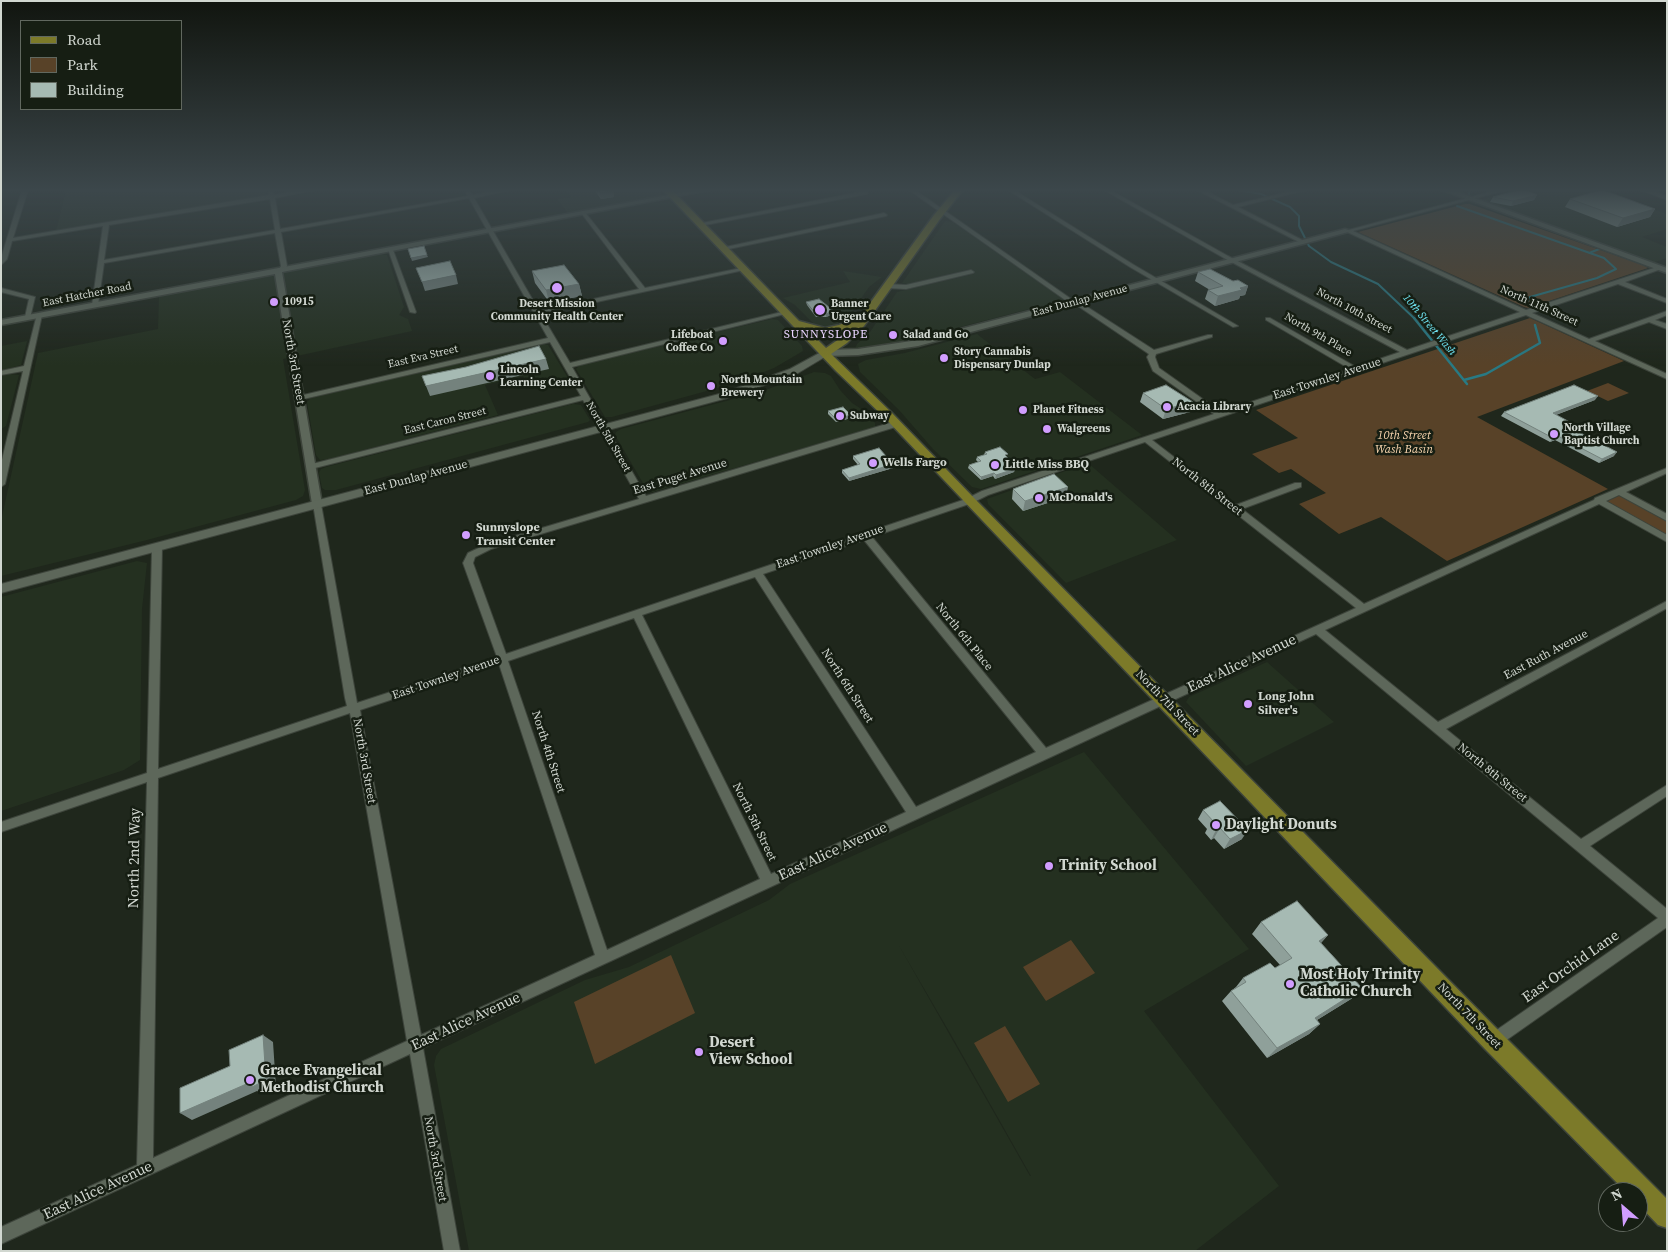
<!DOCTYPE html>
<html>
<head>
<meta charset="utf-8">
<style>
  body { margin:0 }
  #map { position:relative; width:1668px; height:1252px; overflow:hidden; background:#1f271c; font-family:"Source Serif 4",serif }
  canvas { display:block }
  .frame { position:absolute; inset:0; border:2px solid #d1d7d0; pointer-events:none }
  .legend { position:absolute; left:20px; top:20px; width:162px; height:90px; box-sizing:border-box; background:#161e13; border:1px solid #61685f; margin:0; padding:6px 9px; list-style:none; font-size:15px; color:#d1d7d0 }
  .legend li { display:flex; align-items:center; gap:10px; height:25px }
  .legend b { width:25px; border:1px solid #61685f }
  .north { position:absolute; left:1598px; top:1182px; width:50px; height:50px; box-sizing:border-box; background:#161e13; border:1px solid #61685f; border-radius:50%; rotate:333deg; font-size:14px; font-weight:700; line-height:20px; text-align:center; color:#d1d7d0 }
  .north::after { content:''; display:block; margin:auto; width:18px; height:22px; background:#d19dfe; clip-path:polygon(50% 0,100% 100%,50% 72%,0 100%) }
</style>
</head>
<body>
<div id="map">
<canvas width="1668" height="1252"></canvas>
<div class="frame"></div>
<ul class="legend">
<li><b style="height:6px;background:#7c7a29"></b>Road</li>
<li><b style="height:14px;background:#584228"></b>Park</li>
<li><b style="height:14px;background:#a6bab3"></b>Building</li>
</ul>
<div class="north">N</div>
</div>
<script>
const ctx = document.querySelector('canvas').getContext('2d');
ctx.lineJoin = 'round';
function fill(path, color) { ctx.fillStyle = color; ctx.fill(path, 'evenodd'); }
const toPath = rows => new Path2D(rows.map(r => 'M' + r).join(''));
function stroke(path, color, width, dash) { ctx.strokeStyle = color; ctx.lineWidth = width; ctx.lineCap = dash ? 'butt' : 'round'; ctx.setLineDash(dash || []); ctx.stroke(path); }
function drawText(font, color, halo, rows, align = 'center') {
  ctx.font = font + ' "Source Serif 4",serif'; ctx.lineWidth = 5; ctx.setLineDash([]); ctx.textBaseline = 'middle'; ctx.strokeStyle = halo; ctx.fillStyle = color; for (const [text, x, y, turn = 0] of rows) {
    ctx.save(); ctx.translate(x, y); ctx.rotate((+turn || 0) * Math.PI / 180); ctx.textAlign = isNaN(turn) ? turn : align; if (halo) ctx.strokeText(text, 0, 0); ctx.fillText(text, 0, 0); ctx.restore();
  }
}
fill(toPath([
  [66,190,265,190,266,195,56,231],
  [566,190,659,190,662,194,657,197,569,215,557,199,571,197],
  [1515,190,1601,190,1667,214,1667,229,1642,237,1667,247,1667,258,1652,263,1480,200],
  [945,221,953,222,1064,300,887,346,855,349,857,344,870,332,897,292,974,274,970,269,908,284,902,283],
  [380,254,387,255,404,307,399,315,408,319,412,331,283,359,305,490,303,496,296,500,147,540,1,576,1,521,38,353,158,329,159,296],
  [843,271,882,277,869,287,849,316,833,327,822,328,815,325,795,305,783,298,850,282],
  [772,319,778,320,802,346,803,351,774,368,736,383,612,417,605,417,576,369,580,365],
  [977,334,1035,379,1060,372,1142,435,981,489,972,487,933,449,899,410,860,372,858,364,866,360,905,353],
  [27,341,21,365,1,371,1,346],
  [544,344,548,345,568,378,529,387,523,376,485,385,498,415,329,459,320,460,316,455,307,402,311,398],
  [814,372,825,373,831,376,840,390,852,403,863,410,875,423,875,427,653,492,647,490,615,435,616,432,621,429,760,392],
  [10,374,19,375,6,426,1,429,1,376],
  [573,404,581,405,590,420,588,422,336,490,325,490,322,488,319,473,321,469,326,467],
  [1088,463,1177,540,1066,583,988,504,987,499],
  [137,561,147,563,142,609,140,760,124,770,1,811,1,597],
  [1267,662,1334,722,1246,766,1186,702,1189,697],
  [1084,752,1249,949,1144,1011,1279,1186,1195,1251,469,1251,434,1065,436,1056,441,1049,585,980,629,967,769,900,790,884],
  [898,944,950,1033,1031,1176,1030,1176]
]), '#243020');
fill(toPath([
  [1465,204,1470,204,1643,265,1648,268,1528,308,1524,307,1358,232],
  [1530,318,1624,361,1477,417,1608,489,1447,561,1381,517,1339,534,1299,504,1326,493,1291,469,1279,473,1252,454,1298,438,1256,410],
  [1608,383,1629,393,1608,401,1587,391],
  [1620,495,1667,521,1667,536,1605,502],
  [1071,940,1095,973,1046,1001,1023,967],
  [671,955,695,1013,595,1064,574,1002],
  [1005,1026,1040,1084,1008,1102,974,1043]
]), '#584228');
stroke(toPath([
  [1238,190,1261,194,1290,207,1299,216,1299,226,1309,246,1331,262,1378,284,1415,319],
  [1469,194,1470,190],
  [1457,206,1604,258,1616,269,1597,278,1530,297,1527,302],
  [1589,253,1602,248]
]), '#287a84', 2);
stroke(toPath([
  [1414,318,1467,384],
  [1464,380,1486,374,1540,343,1535,325]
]), '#287a84', 2.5);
const minor = toPath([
  [22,190,28,190,13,238,269,195,269,190,273,190,274,195,300,190,314,190,275,198,280,229,468,196,466,193,469,191,473,195,497,190,510,190,474,198,539,311,639,289,582,214,582,212,584,211,645,288,746,267,747,268,744,270,541,314,570,363,786,311,789,313,572,367,646,496,893,422,896,422,900,424,899,426,491,549,475,557,473,563,506,654,966,499,982,491,1214,414,1153,371,1147,357,1149,354,1075,304,1071,304,909,190,915,190,1074,301,1078,301,1154,350,1208,335,1212,335,1212,337,1156,354,1155,357,1159,368,1221,412,1350,369,1266,320,1266,318,1270,318,1356,367,1400,352,1224,258,1104,190,1110,190,1228,256,1407,350,1520,312,1345,231,1497,190,1506,190,1353,231,1526,310,1657,267,1661,267,1661,269,1625,282,1667,299,1667,303,1618,284,1532,313,1589,339,1667,311,1667,315,1655,320,1667,324,1667,329,1649,322,1595,341,1667,374,1667,379,1526,315,1152,440,1236,505,1295,483,1301,483,1301,487,1242,509,1364,604,1594,500,1595,498,1667,468,1667,473,1626,492,1667,514,1667,521,1619,495,1606,501,1667,535,1667,542,1599,504,1325,630,1438,722,1667,601,1667,608,1446,729,1581,839,1667,785,1667,796,1590,846,1667,909,1667,927,1498,1046,1493,1048,1488,1046,1486,1041,1488,1036,1658,918,1316,634,423,1048,460,1251,444,1251,410,1054,1,1244,1,1227,137,1165,147,782,1,832,1,822,147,773,152,547,154,545,160,545,162,547,158,769,347,706,345,698,313,504,314,502,317,501,321,504,357,703,497,657,463,563,468,553,485,545,639,499,583,400,311,469,307,467,308,465,581,396,550,342,299,400,295,398,299,396,548,338,469,198,281,232,287,266,284,271,282,272,279,270,281,266,275,233,104,263,98,305,95,307,92,305,103,226,12,241,7,259,1,265,1,258,22,190],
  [270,199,275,230,104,260,109,225,270,199],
  [1145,442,1356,608,1046,748,872,537,972,503,988,495,1145,442],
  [864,540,1036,752,916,807,763,574,864,540],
  [755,577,906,812,771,874,642,615,755,577],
  [634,618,760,879,607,950,508,661,634,618],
  [499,664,595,955,421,1035,360,710,499,664],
  [350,713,407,1041,153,1158,158,778,350,713],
  [1008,190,1014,190,1134,265,1238,326,1233,327,1130,267,1008,190],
  [1197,190,1204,190,1233,205,1296,190,1306,190,1238,207,1306,242,1301,243,1197,190],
  [1641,190,1649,190,1667,196,1667,200,1641,190],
  [865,191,868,193,867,194,700,226,697,224,865,191],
  [884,213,887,215,886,216,724,250,721,248,884,213],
  [388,249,393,250,416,312,415,313,410,312,388,249],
  [971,270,974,272,973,273,906,289,887,288,884,286,887,284,906,285,971,270],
  [1,288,35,297,30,318,25,317,29,299,1,292,1,288],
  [37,314,42,315,5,484,1,487,1,464,23,371,1,375,1,371,24,366,37,314]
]);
const tertiary = toPath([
  [695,190,710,190,282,272,322,504,317,507,312,504,275,274,1,325,1,320,695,190],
  [1442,190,1452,190,1667,268,1667,273,1442,190],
  [1345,229,1352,231,918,346,858,355,825,356,821,353,825,350,858,349,918,340,1345,229]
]);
const secondary = toPath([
  [825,350,830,353,828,355,798,373,731,397,1,593,1,584,723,393,790,369,825,350]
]);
const primary = toPath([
  [663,190,672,190,799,321,825,328,839,325,860,317,934,215,955,190,963,190,940,219,864,326,847,343,831,354,892,413,974,498,1501,1033,1667,1199,1667,1228,1658,1225,1638,1204,1638,1192,1626,1192,1485,1049,884,417,836,371,663,190],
  [850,328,839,339,826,348,809,331,825,334,850,328]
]);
stroke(minor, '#3d443b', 2);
stroke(tertiary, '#3d443b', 3);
stroke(secondary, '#3d443b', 2);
stroke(primary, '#3d443b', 3);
fill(minor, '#5d675a');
fill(tertiary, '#5d675a');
fill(secondary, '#5d675a');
fill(primary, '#7c7a29');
fill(toPath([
  [594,190,613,190,614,197,601,199],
  [1537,195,1534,200,1511,206,1490,202,1493,197],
  [1570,199,1655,209,1650,217,1617,227,1565,207],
  [532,271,579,284,582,296,549,302,535,283],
  [1198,272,1248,286,1245,295,1240,296,1239,299,1215,306,1205,299,1208,290,1210,290,1195,281],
  [806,302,834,314,826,317,816,317,807,305],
  [1143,393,1190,412,1163,419,1140,402],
  [1595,400,1556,415,1577,426,1574,429,1614,456,1599,463,1555,440,1550,442,1501,416,1504,412],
  [828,411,851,418,836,422,828,414],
  [985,452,1007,457,1015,469,1014,472,995,479,993,476,981,480,968,468,969,465,978,462,976,460,977,457,984,455],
  [853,456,893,468,849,481,842,473,842,470,858,465,853,459],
  [1013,489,1066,497,1023,511,1012,499],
  [1203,810,1242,839,1224,849,1214,838,1211,840,1205,833,1207,829,1198,819],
  [1261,922,1328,935,1321,943,1362,988,1351,999,1317,1020,1320,1024,1309,1034,1267,1058,1222,1001,1231,991,1236,987,1243,978,1275,968,1280,965,1252,934]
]), '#8fa09a');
fill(toPath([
  [613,191,614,197,601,199,600,193],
  [1537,195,1534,200,1511,206,1513,201],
  [1655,209,1650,217,1617,227,1623,218],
  [427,255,428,257,412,261,411,258],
  [456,275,458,284,425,291,422,282],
  [579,284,582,296,549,302,546,290],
  [1248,286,1245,295,1240,296,1239,299,1215,306,1218,296],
  [834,311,834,314,826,317,826,314],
  [546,359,549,369,430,396,426,386],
  [1598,396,1595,400,1550,417,1553,413],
  [1193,402,1190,412,1163,419,1166,409],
  [851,415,851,418,836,422,836,419],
  [1558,436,1555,440,1550,442,1553,438],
  [1617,452,1614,456,1599,463,1602,459],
  [893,464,893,468,849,481,849,478],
  [1015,469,1014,472,995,479,996,475],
  [994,473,993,476,981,480,981,477],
  [1068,487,1066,497,1023,511,1025,501],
  [1220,828,1214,838,1211,840,1216,830],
  [1248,830,1242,839,1224,849,1230,839],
  [1328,935,1318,946,1319,941],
  [1362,988,1351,999,1304,1028,1315,1018],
  [1320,1024,1309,1034,1267,1058,1277,1048],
  [263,1035,273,1042,276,1087,262,1094,257,1091,192,1120,180,1113]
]), '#74827d');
const building = toPath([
  [598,190,613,190,613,191,600,193,598,190],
  [1519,190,1526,190,1537,195,1513,201,1493,197,1519,190],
  [1601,190,1603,190,1655,209,1623,218,1570,199,1601,190],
  [424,246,427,255,411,258,408,249,424,246],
  [450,261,456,275,422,282,416,268,450,261],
  [564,265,579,284,546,290,532,271,564,265],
  [1210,269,1233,281,1238,280,1248,286,1240,288,1242,290,1218,296,1208,290,1223,286,1198,272,1210,269],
  [819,299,834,311,826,314,816,314,806,302,819,299],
  [539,346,546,359,426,386,422,376,466,367,539,346],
  [1166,385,1193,402,1166,409,1143,393,1166,385],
  [1574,385,1598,396,1553,413,1577,426,1571,428,1617,452,1602,459,1558,436,1553,438,1504,412,1574,385],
  [843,407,851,415,836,419,828,411,843,407],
  [1000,447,1008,454,1005,455,1013,463,1011,464,1015,469,996,475,994,473,981,477,969,465,981,461,977,457,987,454,985,452,1000,447],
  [879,448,893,464,849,478,842,470,860,464,853,456,879,448],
  [1054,474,1068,487,1025,501,1013,489,1029,483,1054,474],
  [1220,801,1248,830,1230,839,1220,828,1216,830,1210,823,1214,822,1203,810,1220,801],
  [1297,901,1328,935,1319,941,1362,988,1315,1018,1320,1024,1277,1048,1231,991,1246,982,1243,978,1270,963,1275,968,1292,958,1261,922,1297,901],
  [263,1035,266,1080,252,1087,251,1082,180,1113,180,1088,230,1066,229,1050,263,1035]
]);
fill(building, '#a6bab3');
stroke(building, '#74827d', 1);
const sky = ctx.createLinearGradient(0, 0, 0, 366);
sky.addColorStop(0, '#11150f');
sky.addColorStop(0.52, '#3c474b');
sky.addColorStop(1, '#3c474b00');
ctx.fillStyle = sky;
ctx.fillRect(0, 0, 1668, 366);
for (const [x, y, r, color] of [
  [557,288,6,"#d19dfe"],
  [274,302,5,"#d19dfe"],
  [820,310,6,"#d19dfe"],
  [893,335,5,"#d19dfe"],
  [723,341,5,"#d19dfe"],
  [944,358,5,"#d19dfe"],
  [490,376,5,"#d19dfe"],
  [711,386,5,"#d19dfe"],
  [1167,407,5,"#d19dfe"],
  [1023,410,5,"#d19dfe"],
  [840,416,5,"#d19dfe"],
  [1047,429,5,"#d19dfe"],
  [1554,434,5,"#d19dfe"],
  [873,463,5,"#d19dfe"],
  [995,465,5,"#d19dfe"],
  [1039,498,5,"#d19dfe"],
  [466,535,5,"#d19dfe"],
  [1248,704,5,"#d19dfe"],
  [1216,825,5,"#d19dfe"],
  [1049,866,5,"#d19dfe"],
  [1290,984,5,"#d19dfe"],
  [699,1052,5,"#d19dfe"],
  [250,1080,5,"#d19dfe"]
]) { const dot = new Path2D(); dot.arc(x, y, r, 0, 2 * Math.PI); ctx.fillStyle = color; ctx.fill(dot); stroke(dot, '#161e13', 2); }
drawText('11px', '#d1d7d0', '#161e13', [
  ["East Hatcher Road",87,295,-11],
  ["East Dunlap Avenue",1080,301,-15],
  ["North 11th Street",1539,306,24],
  ["North 10th Street",1354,311,28],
  ["North 9th Place",1318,335,30],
  ["East Eva Street",423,357,-13],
  ["East Caron Street",445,421,-14],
  ["North 5th Street",608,437,60]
]);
drawText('bold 11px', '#d1d7d0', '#161e13', [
  ["10915",284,302],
  ["Desert Mission",557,304,"center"],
  ["Community Health Center",557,317,"center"],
  ["Banner",831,304],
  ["Urgent Care",831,317],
  ["Lifeboat",713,335,"right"],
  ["Coffee Co",713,348,"right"],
  ["Salad and Go",903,335],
  ["Story Cannabis",954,352],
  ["Dispensary Dunlap",954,365],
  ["Lincoln",500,370],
  ["Learning Center",500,383],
  ["North Mountain",721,380],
  ["Brewery",721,393],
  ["Acacia Library",1177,407],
  ["Planet Fitness",1033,410],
  ["Subway",850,416],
  ["North Village",1564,428],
  ["Baptist Church",1564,441],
  ["Walgreens",1057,429]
], 'left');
drawText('italic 11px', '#6fe5f4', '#161e13', [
  ["10th Street Wash",1429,325,50]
]);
ctx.letterSpacing = '1px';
drawText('12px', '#ead5ff', '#161e13', [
  ["SUNNYSLOPE",826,335]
]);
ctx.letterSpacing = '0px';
drawText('12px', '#d1d7d0', '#161e13', [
  ["North 3rd Street",293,362,80],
  ["East Townley Avenue",1327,379,-18],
  ["East Puget Avenue",680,477,-17],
  ["East Dunlap Avenue",416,478,-15],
  ["North 8th Street",1207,487,38],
  ["East Townley Avenue",830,547,-19],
  ["North 6th Place",964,637,51],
  ["East Ruth Avenue",1546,655,-28],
  ["East Townley Avenue",446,678,-19],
  ["North 6th Street",847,686,57],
  ["North 7th Street",1167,703,46],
  ["North 4th Street",548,752,72],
  ["North 3rd Street",364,761,80],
  ["North 8th Street",1492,773,39],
  ["North 5th Street",754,822,64],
  ["North 7th Street",1469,1016,46],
  ["North 3rd Street",435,1159,80]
]);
drawText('italic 12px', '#f9d6af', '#161e13', [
  ["10th Street",1404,436],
  ["Wash Basin",1404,450]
]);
drawText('bold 12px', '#d1d7d0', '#161e13', [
  ["Wells Fargo",883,463],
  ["Little Miss BBQ",1005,465],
  ["McDonald's",1049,498],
  ["Sunnyslope",476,528],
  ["Transit Center",476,542],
  ["Long John",1258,697],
  ["Silver's",1258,711]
], 'left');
drawText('15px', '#d1d7d0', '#161e13', [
  ["East Alice Avenue",1242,664,-25],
  ["East Alice Avenue",833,852,-25],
  ["North 2nd Way",135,858,-89],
  ["East Orchid Lane",1571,967,-35],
  ["East Alice Avenue",466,1022,-25],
  ["East Alice Avenue",98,1191,-25]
]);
drawText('bold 15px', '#d1d7d0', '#161e13', [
  ["Daylight Donuts",1226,825],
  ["Trinity School",1059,866],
  ["Most Holy Trinity",1300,975],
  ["Catholic Church",1300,992],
  ["Desert",709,1043],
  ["View School",709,1060],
  ["Grace Evangelical",260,1071],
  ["Methodist Church",260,1088]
], 'left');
</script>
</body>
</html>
